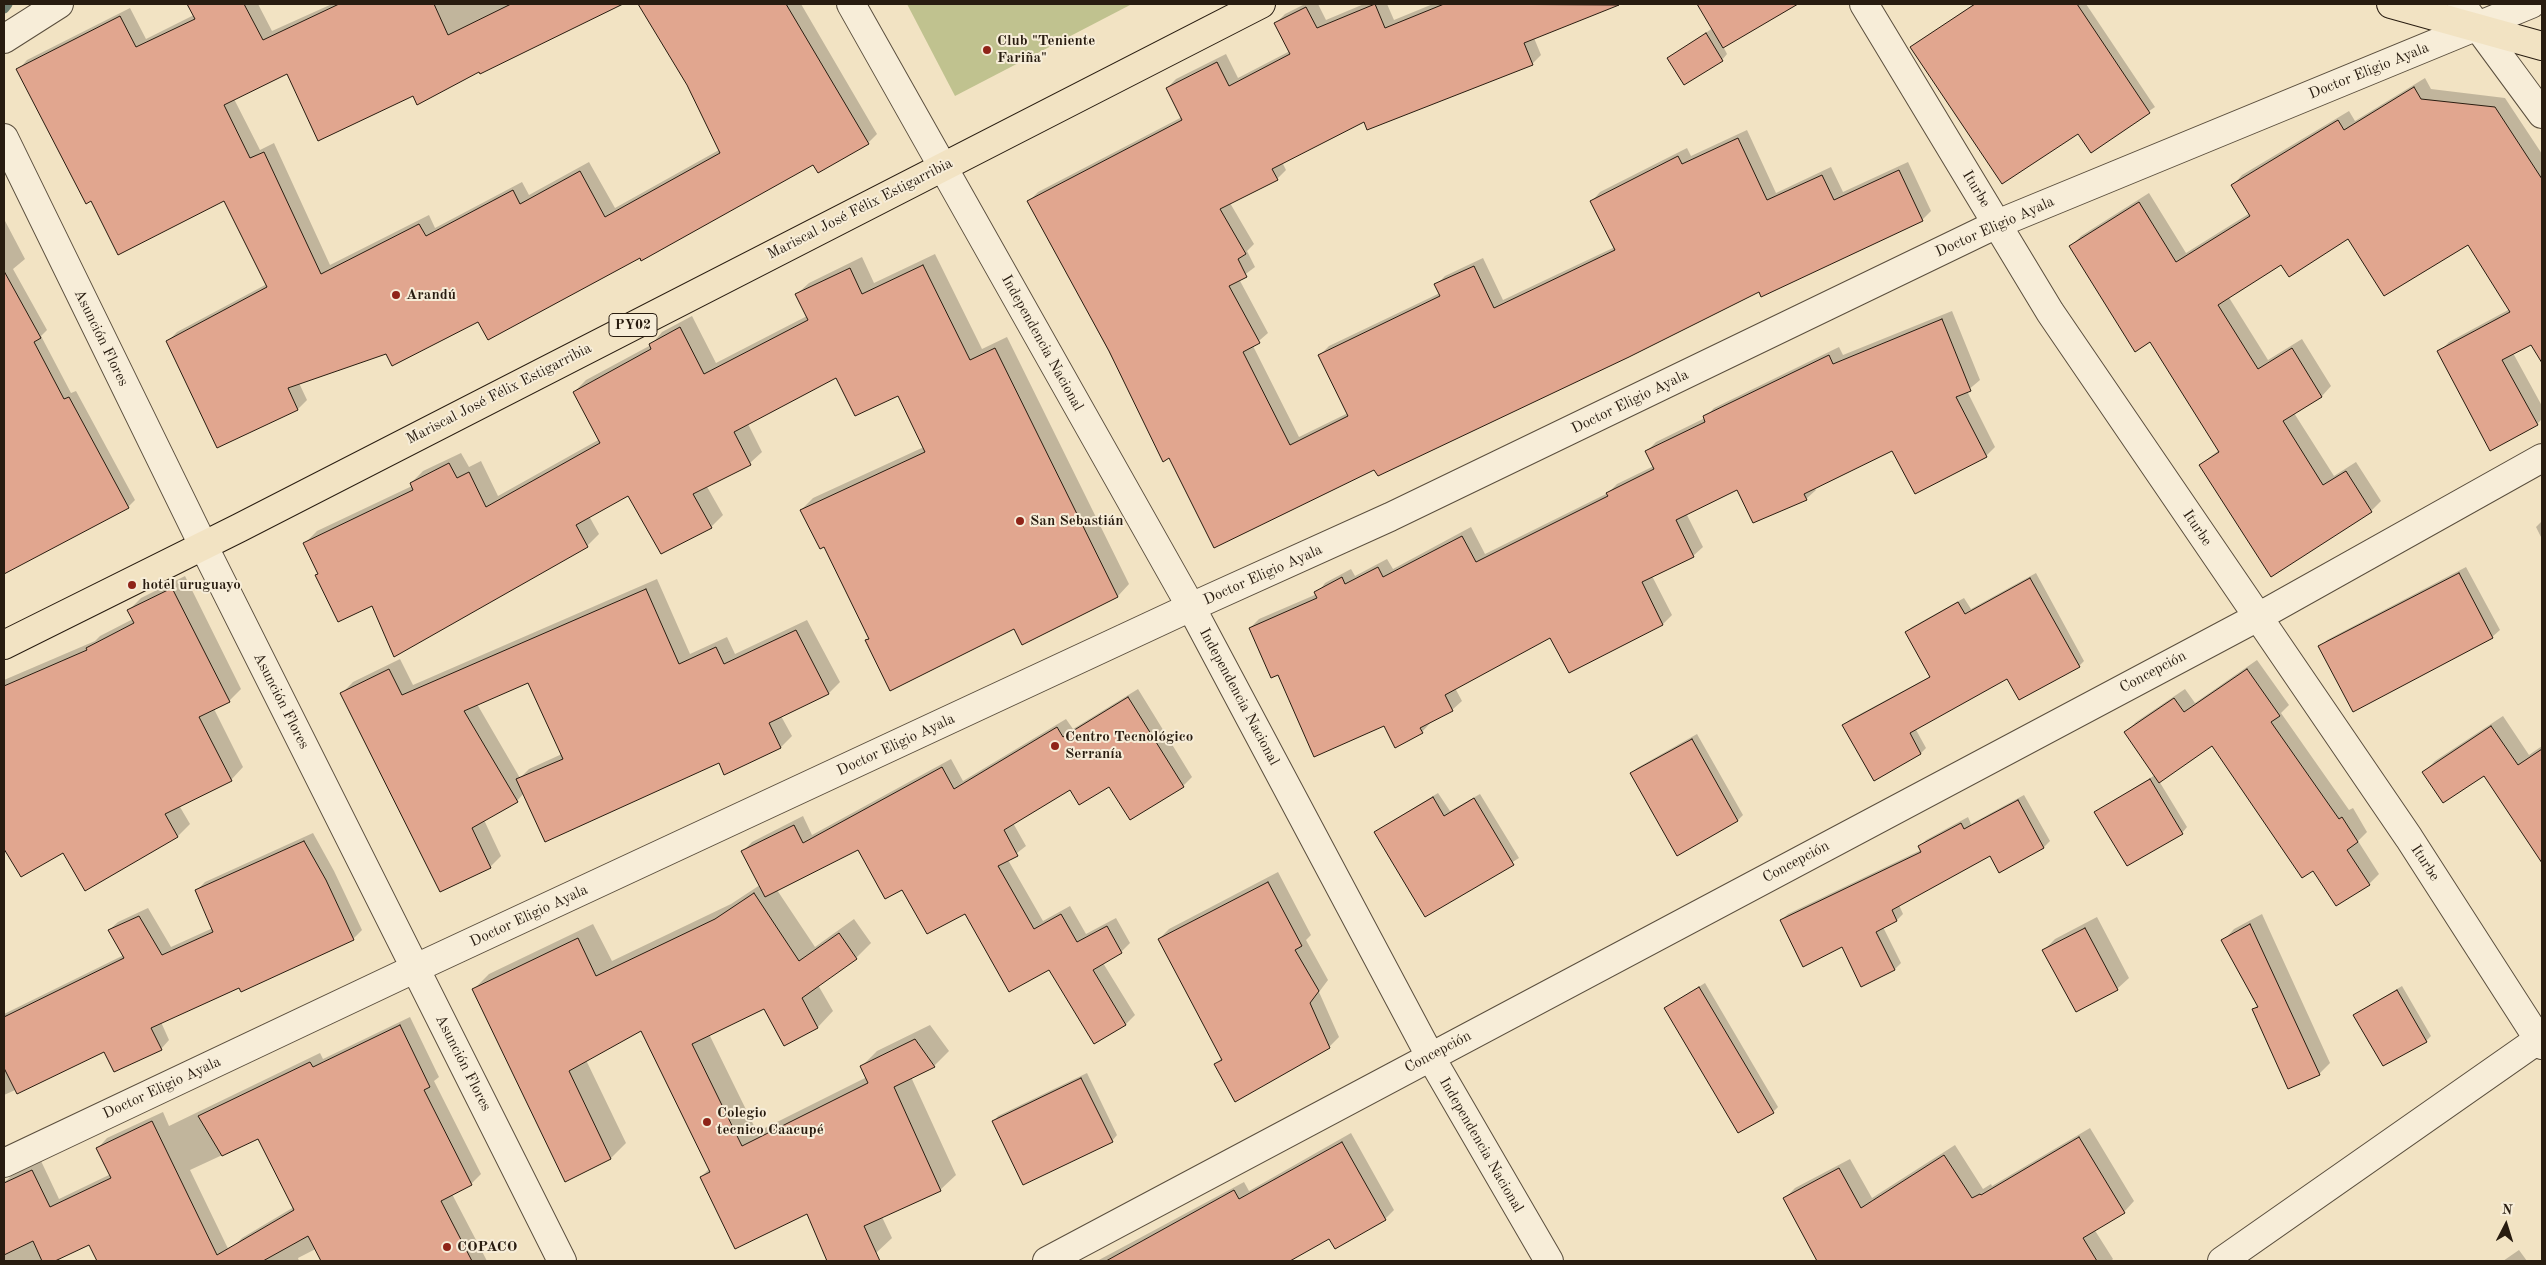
<!DOCTYPE html>
<html>
<head>
<meta charset="utf-8">
<style>
  body { margin:0 }
  #map { position:relative; width:2546px; height:1265px; overflow:hidden; background:#f2e3c3; font-family:"Old Standard TT",serif }
  canvas { display:block }
  .frame { position:absolute; inset:0; border:5px solid #281c10; pointer-events:none }
  .north { position:absolute; left:2481px; top:1200px; width:50px; height:50px; -webkit-text-stroke:4px #f7edd8; paint-order:stroke; rotate:5deg; font-size:14px; font-weight:700; line-height:20px; text-align:center; color:#281c10 }
  .north::after { content:''; display:block; margin:auto; width:18px; height:22px; background:#281c10; clip-path:polygon(50% 0,100% 100%,50% 72%,0 100%) }
</style>
</head>
<body>
<div id="map">
<canvas width="2546" height="1265"></canvas>
<div class="frame"></div>
<div class="north">N</div>
</div>
<script>
const ctx = document.querySelector('canvas').getContext('2d');
ctx.lineJoin = 'round';
function fill(path, color) { ctx.fillStyle = color; ctx.fill(path, 'evenodd'); }
const toPath = rows => new Path2D(rows.map(r => 'M' + r).join(''));
function stroke(path, color, width, dash) { ctx.strokeStyle = color; ctx.lineWidth = width; ctx.lineCap = dash ? 'butt' : 'round'; ctx.setLineDash(dash || []); ctx.stroke(path); }
function drawText(font, color, halo, rows, align = 'center') {
  ctx.font = font + ' "Old Standard TT",serif'; ctx.lineWidth = 4; ctx.setLineDash([]); ctx.textBaseline = 'middle'; ctx.strokeStyle = halo; ctx.fillStyle = color; for (const [text, x, y, turn = 0] of rows) {
    ctx.save(); ctx.translate(x, y); ctx.rotate((+turn || 0) * Math.PI / 180); ctx.textAlign = isNaN(turn) ? turn : align; if (halo) ctx.strokeText(text, 0, 0); ctx.fillText(text, 0, 0); ctx.restore();
  }
}
fill(toPath([
  [907,4,1132,4,955,96]
]), '#c0c28f');
fill(toPath([
  [189,4,258,4,272,31,332,4,621,4,480,72,479,70,413,95,287,72,234,99,260,150,274,143,330,265,429,215,435,228,522,182,529,195,589,162,615,208,719,150,688,84,640,4,801,4,877,134,868,143,813,163,640,256,478,320,299,383,307,400,298,409,218,446,168,341,177,332,267,284,224,199,91,200,18,70,27,60,130,8,146,39,194,15],
  [1305,4,1318,4,1326,20,1364,4,1387,4,1394,20,1433,4,1609,4,1534,38,1541,55,1532,64,1364,120,1282,162,1286,170,1277,179,1230,203,1254,244,1247,251,1255,267,1239,279,1268,333,1253,346,1299,437,1348,413,1320,355,1329,346,1440,293,1436,285,1445,276,1483,258,1503,300,1615,247,1592,201,1600,192,1687,148,1691,156,1747,130,1776,193,1831,167,1843,192,1908,162,1931,211,1922,220,1761,295,1759,291,1375,468,1169,457,1138,407,1029,201,1038,192,1182,117,1167,88,1176,79,1226,54,1238,78,1290,51,1276,23,1285,14],
  [1699,4,1764,4,1771,16,1723,46,1727,54,1722,60,1668,58,1713,28],
  [1974,4,2086,4,2155,107,2091,151,2079,132,1912,47],
  [2425,78,2431,89,2505,98,2542,154,2542,337,2513,353,2542,406,2542,419,2537,424,2439,352,2449,342,2510,309,2468,243,2349,237,2282,263,2228,296,2268,360,2302,339,2331,386,2322,396,2294,413,2334,476,2356,462,2381,501,2371,511,2200,465,2219,450,2151,340,2071,246,2081,236,2149,193,2186,253,2250,213,2233,185,2242,175,2349,111,2355,121],
  [4,219,25,259,13,269,47,330,41,336,71,393,76,391,135,500,128,507,4,573],
  [935,254,982,349,1007,337,1129,584,1118,596,1023,643,1015,627,866,641,870,638,825,545,801,510,813,498,924,447,898,394,837,377,748,424,762,452,750,463,706,485,723,515,711,527,629,494,589,516,599,534,587,546,372,605,316,575,319,573,305,543,317,531,412,486,411,483,423,471,461,453,469,467,481,461,498,496,600,439,574,392,586,380,651,345,662,332,692,316,716,363,807,316,797,294,809,283,862,257,874,283],
  [1952,311,1980,380,1967,391,1995,447,1986,456,1893,449,1814,488,1816,490,1806,499,1738,489,1686,513,1703,547,1693,556,1652,576,1672,615,1663,624,1569,672,1551,636,1455,688,1462,701,1452,710,1431,722,1422,732,1385,725,1278,673,1250,628,1259,619,1317,594,1325,583,1351,569,1355,576,1387,559,1393,569,1471,527,1485,554,1608,493,1617,484,1654,466,1647,451,1656,442,1705,418,1714,408,1839,347,1843,355],
  [2542,521,2542,539,2536,527],
  [2466,567,2500,630,2492,637,2354,710,2320,647,2327,640],
  [2036,573,2084,661,2079,666,2008,678,1915,728,1926,748,1921,753,1874,779,1844,725,1849,720,1931,676,1906,632,1912,627,1964,598,1971,609],
  [185,576,241,689,229,701,214,709,243,767,231,780,180,807,190,824,178,836,85,889,63,851,22,875,4,846,4,680,95,641,100,636,133,619,129,610,141,598],
  [657,579,690,654,727,637,735,654,807,620,840,682,829,693,781,716,792,736,781,747,725,773,719,761,524,793,517,801,484,820,501,856,490,867,440,891,342,693,353,682,400,659,413,685],
  [528,681,562,754,529,769,520,778,477,704],
  [2257,660,2289,705,2281,713,2349,810,2353,808,2367,832,2358,841,2379,874,2369,884,2314,869,2213,744,2159,781,2187,827,2182,833,2096,812,2155,775,2126,732,2136,722,2185,689,2195,703],
  [1138,689,1192,777,1183,786,1110,786,1071,788,1013,823,1026,846,1008,860,1043,921,1070,906,1086,934,1116,918,1130,943,1121,952,1103,963,1135,1015,1126,1024,1094,1042,1050,968,966,912,903,888,858,849,777,890,815,947,854,919,871,943,856,958,818,985,833,1011,818,1027,785,1044,764,1007,709,1034,757,1132,867,1077,862,1066,877,1051,930,1025,949,1051,934,1066,911,1077,956,1175,940,1190,882,1217,892,1238,876,1253,859,1261,829,1261,807,1213,701,1177,709,1169,641,1030,586,1060,626,1143,611,1158,565,1180,474,989,489,974,593,924,612,961,731,904,760,885,743,851,752,842,803,816,812,835,951,759,963,781,1066,719,1073,729],
  [2503,716,2529,755,2542,746,2542,861,2484,774,2424,772,2435,761],
  [1697,734,1743,815,1738,820,1632,773,1637,768],
  [1438,793,1450,811,1480,794,1519,858,1425,916,1375,832],
  [2024,795,2050,841,2044,847,1990,855,1899,905,1903,914,1897,920,1883,927,1901,963,1895,969,1781,920,1788,914,1921,850,1920,846,1926,840,1968,817,1971,824],
  [313,833,334,871,362,930,353,939,161,1022,169,1040,161,1049,105,1050,4,1095,4,1014,124,955,109,930,118,922,148,908,171,947,213,928,196,891,205,882],
  [1278,872,1311,935,1306,940,1328,980,1319,992,1339,1037,1329,1047,1215,1064,1222,1058,1159,939,1169,929],
  [2262,914,2330,1063,2319,1074,2253,1010,2258,1005,2223,941,2234,929],
  [2097,917,2129,978,2117,989,2044,950,2055,939],
  [1705,983,1778,1107,1773,1112,1665,1008],
  [2402,986,2431,1036,2426,1041,2355,1015],
  [410,1017,439,1077,434,1081,481,1174,471,1184,452,1194,487,1261,400,1261,378,1217,298,1258,299,1261,239,1261,232,1248,242,1238,294,1207,259,1138,190,1170,234,1261,99,1261,90,1244,52,1261,4,1261,4,1183,11,1176,41,1161,59,1199,111,1174,98,1148,107,1138,163,1112,169,1126,320,1053,323,1059],
  [1087,1073,1117,1135,1112,1141,993,1122,998,1116],
  [2090,1128,2134,1201,2124,1212,2094,1229,2113,1259,2111,1261,2026,1261,2024,1257,2016,1261,1818,1261,1784,1199,1795,1188,1850,1159,1872,1198,1955,1145,1983,1189,1991,1184,1992,1186],
  [1351,1133,1394,1210,1385,1219,1330,1238,1288,1261,1097,1261,1244,1182,1249,1191],
  [2519,1250,2527,1261,2503,1261]
]), '#0003');
stroke(toPath([
  [4,8,7,4]
]), '#6e7d70', 11);
const building = toPath([
  [187,4,244,4,263,40,339,4,434,4,448,35,511,4,623,4,480,74,479,72,417,105,413,96,318,141,287,74,224,105,250,158,264,152,321,274,419,224,426,236,513,190,520,204,580,171,605,217,720,153,687,85,638,4,786,4,869,144,818,173,813,165,641,261,640,258,488,340,478,322,392,366,386,354,288,388,298,410,217,448,166,341,267,287,224,201,118,255,91,201,86,204,16,69,120,16,136,47,195,19,187,4],
  [1375,4,1385,28,1444,4,1619,5,1524,43,1533,65,1367,130,1364,122,1272,169,1278,180,1220,209,1246,254,1238,259,1247,277,1229,286,1260,343,1243,352,1290,445,1348,416,1318,355,1440,296,1434,284,1474,266,1494,308,1615,250,1590,201,1678,156,1682,164,1738,138,1767,200,1822,175,1834,200,1899,170,1923,221,1761,297,1759,292,1629,357,1378,476,1374,470,1214,548,1169,458,1163,462,1109,351,1027,201,1182,120,1166,88,1217,62,1229,86,1290,54,1274,23,1306,7,1317,28,1375,4],
  [1697,4,1798,4,1723,48,1697,4],
  [1975,4,2077,4,2150,113,2091,153,2078,134,2002,184,1910,47,1975,4],
  [1706,33,1723,61,1684,85,1667,58,1706,33],
  [2414,87,2421,99,2495,107,2542,179,2542,363,2531,345,2502,360,2538,425,2490,451,2437,351,2510,312,2468,245,2384,296,2348,239,2289,277,2281,265,2218,305,2258,369,2292,348,2322,397,2283,421,2323,485,2346,471,2372,512,2271,577,2199,465,2219,452,2150,342,2135,352,2069,246,2139,202,2176,262,2250,216,2231,185,2338,120,2344,130,2414,87],
  [923,265,970,360,995,348,1118,597,1022,645,1014,629,890,691,865,640,869,639,824,547,820,549,800,510,925,452,898,396,855,416,836,378,734,432,751,465,693,494,712,528,661,554,628,496,576,525,588,547,394,657,372,606,338,622,315,575,318,574,303,543,413,490,410,483,449,463,457,478,469,472,486,507,600,443,573,392,651,349,649,344,680,327,704,374,808,320,795,294,850,268,862,294,923,265],
  [4,271,41,338,34,342,64,399,69,397,129,508,4,574,4,271],
  [1942,319,1971,391,1956,397,1987,457,1915,494,1892,451,1804,494,1807,500,1753,523,1737,490,1676,520,1694,557,1642,582,1663,625,1569,673,1550,638,1445,695,1453,711,1420,728,1423,733,1395,748,1384,726,1314,757,1278,675,1271,678,1249,628,1317,598,1314,592,1342,577,1345,584,1378,567,1383,577,1462,536,1476,562,1608,496,1606,493,1654,469,1645,451,1705,422,1703,416,1829,355,1833,364,1942,319],
  [2459,573,2493,638,2353,712,2318,646,2459,573],
  [2030,578,2080,667,2019,700,2007,679,1910,733,1921,754,1874,781,1842,725,1930,677,1905,632,1958,602,1965,614,2030,578],
  [172,588,230,702,199,717,232,781,165,814,178,837,85,891,63,853,21,877,4,849,4,686,87,650,86,648,134,623,127,610,172,588],
  [646,589,679,664,716,647,724,664,796,630,829,694,769,723,781,748,724,775,719,763,545,842,516,779,563,759,528,683,464,711,518,802,472,828,491,868,440,892,340,693,389,669,402,695,646,589],
  [2247,669,2280,716,2271,722,2339,819,2342,817,2358,842,2347,850,2370,885,2336,906,2313,871,2302,878,2212,746,2159,783,2124,732,2174,698,2184,712,2247,669],
  [1128,697,1184,787,1130,820,1109,787,1079,805,1070,790,1004,830,1018,856,998,866,1034,929,1061,914,1077,942,1107,926,1122,953,1093,970,1126,1025,1094,1044,1049,970,1009,992,965,914,927,934,902,890,885,899,858,850,765,897,741,851,794,825,803,843,942,767,954,789,1057,727,1063,737,1128,697],
  [2491,726,2518,765,2542,749,2542,863,2484,776,2443,803,2422,772,2491,726],
  [1692,739,1738,821,1677,856,1630,773,1692,739],
  [2150,779,2183,834,2127,866,2094,812,2150,779],
  [1433,797,1444,816,1474,798,1514,865,1425,917,1374,832,1433,797],
  [2018,800,2044,848,1999,873,1990,856,1892,910,1897,921,1876,932,1895,970,1861,987,1842,947,1803,967,1780,920,1921,852,1918,846,1961,823,1964,829,2018,800],
  [304,841,326,880,354,940,241,992,239,988,151,1028,162,1050,114,1072,104,1052,17,1094,4,1068,4,1017,124,958,108,930,139,916,162,955,213,932,195,890,304,841],
  [1268,882,1302,946,1295,950,1319,991,1310,1003,1330,1048,1235,1102,1214,1064,1222,1060,1158,939,1268,882],
  [754,893,799,961,839,933,857,959,802,998,818,1028,784,1046,764,1009,692,1044,742,1146,868,1083,860,1066,915,1039,935,1067,894,1087,941,1191,864,1226,880,1261,827,1261,807,1214,735,1249,700,1177,710,1172,641,1031,569,1071,611,1159,565,1182,472,989,578,938,596,976,715,919,754,893],
  [2250,924,2320,1075,2288,1089,2252,1009,2258,1007,2221,940,2250,924],
  [2085,928,2118,990,2076,1012,2042,950,2085,928],
  [1699,987,1774,1113,1738,1133,1664,1008,1699,987],
  [2397,990,2427,1042,2383,1066,2353,1015,2397,990],
  [400,1025,430,1087,424,1090,472,1185,441,1201,472,1261,321,1261,308,1236,263,1261,97,1261,89,1245,55,1261,42,1261,33,1241,4,1255,4,1183,32,1170,50,1207,111,1178,96,1148,152,1121,217,1255,294,1210,258,1139,222,1156,198,1116,310,1062,313,1067,400,1025],
  [1081,1078,1113,1142,1023,1185,992,1121,1081,1078],
  [2079,1137,2125,1213,2083,1238,2097,1261,1817,1261,1783,1198,1839,1168,1861,1208,1944,1155,1972,1198,1980,1194,1981,1195,2079,1137],
  [1342,1142,1386,1220,1335,1249,1329,1239,1290,1261,1106,1261,1234,1190,1239,1199,1342,1142]
]);
fill(building, '#e1a68f');
stroke(building, '#281c10', 1);
const street = toPath([
  [851,4,1191,607,1430,1056,1549,1261],
  [1864,4,2050,312,2409,838,2542,1045],
  [2461,4,2542,114],
  [4,39,59,4],
  [4,138,203,545,562,1261],
  [4,1163,416,968,1191,607,1390,517,1997,224,2531,4],
  [1047,1261,2258,617,2542,458],
  [2222,1261,2542,1037]
]);
const primary = toPath([
  [2391,4,2542,46],
  [4,645,239,528,1261,4]
]);
stroke(street, '#5a4e3d', 30);
stroke(primary, '#281c10', 30);
stroke(street, '#f7edd8', 28);
stroke(primary, '#f2e3c3', 28);
for (const [x, y, r, color] of [
  [987,50,5,"#8f2418"],
  [396,295,5,"#8f2418"],
  [1020,521,5,"#8f2418"],
  [132,585,5,"#8f2418"],
  [1055,746,5,"#8f2418"],
  [707,1122,5,"#8f2418"],
  [447,1247,5,"#8f2418"]
]) { const dot = new Path2D(); dot.arc(x, y, r, 0, 2 * Math.PI); ctx.fillStyle = color; ctx.fill(dot); stroke(dot, '#f7edd8', 2); }
for (const [x, y, w] of [
  [633,325,48]
]) { const box = new Path2D(); box.roundRect(x - w / 2, y - 11.5, w, 23, 4); ctx.fillStyle = '#f7edd8'; ctx.fill(box); stroke(box, '#281c10', 1); }
drawText('bold 14px', '#281c10', null, [
  ["PY02",633,325]
]);
drawText('bold 15px', '#281c10', '#f7edd8', [
  ["Club \"Teniente",997,41],
  ["Fariña\"",997,58],
  ["Arandú",406,295],
  ["San Sebastián",1030,521],
  ["hotel uruguayo",142,585],
  ["Centro Tecnológico",1065,737],
  ["Serranía",1065,754],
  ["Colegio",717,1113],
  ["tecnico Caacupé",717,1130],
  ["COPACO",457,1247]
], 'left');
drawText('15px', '#281c10', '#f7edd8', [
  ["Doctor Eligio Ayala",2369,71,-22],
  ["Iturbe",1976,189,59],
  ["Mariscal José Félix Estigarribia",860,209,-27],
  ["Doctor Eligio Ayala",1995,227,-24],
  ["Asunción Flores",101,338,64],
  ["Independencia Nacional",1042,343,61],
  ["Mariscal José Félix Estigarribia",499,394,-27],
  ["Doctor Eligio Ayala",1630,402,-26],
  ["Iturbe",2197,528,56],
  ["Doctor Eligio Ayala",1263,575,-24],
  ["Concepción",2153,672,-28],
  ["Independencia Nacional",1239,697,62],
  ["Asunción Flores",281,701,63],
  ["Doctor Eligio Ayala",896,745,-25],
  ["Concepción",1796,862,-28],
  ["Iturbe",2425,863,57],
  ["Doctor Eligio Ayala",529,916,-25],
  ["Concepción",1438,1052,-28],
  ["Asunción Flores",463,1063,63],
  ["Doctor Eligio Ayala",162,1088,-25],
  ["Independencia Nacional",1481,1145,60]
]);
</script>
</body>
</html>
